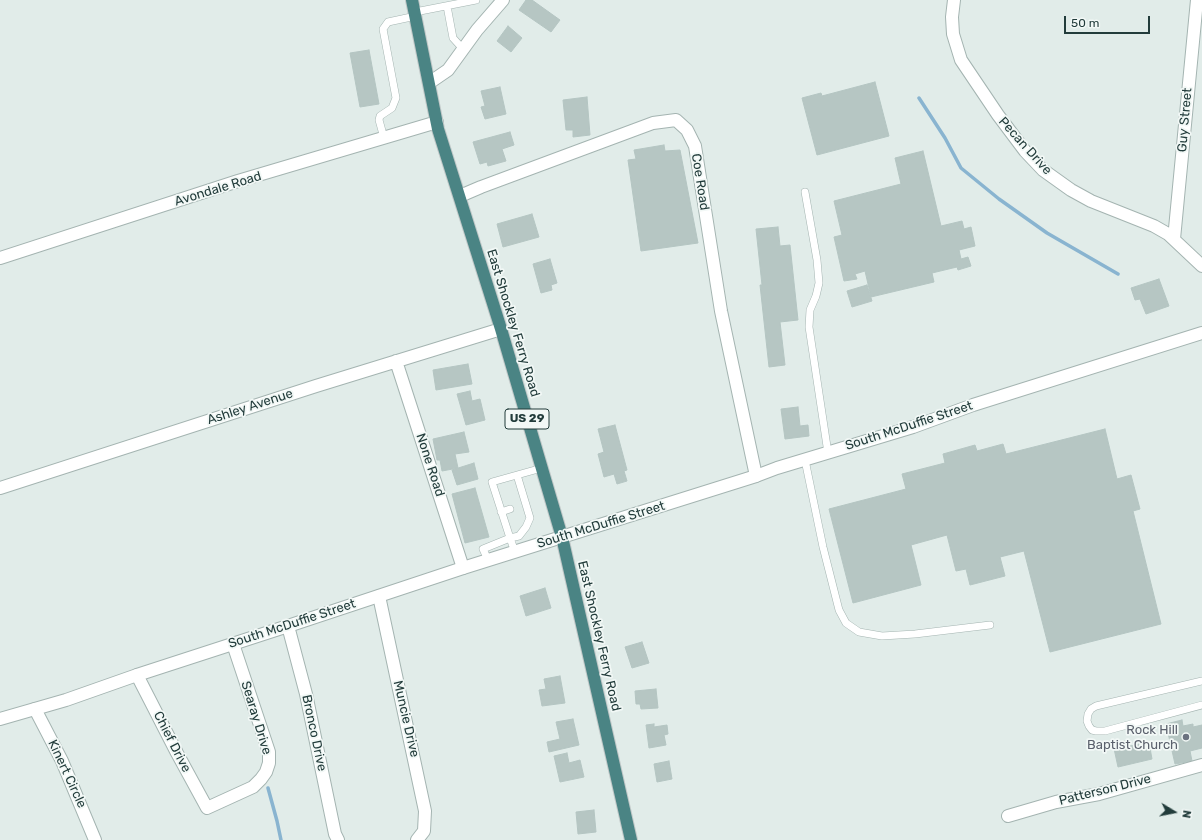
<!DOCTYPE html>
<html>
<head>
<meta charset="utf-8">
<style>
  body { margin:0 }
  #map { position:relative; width:1202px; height:840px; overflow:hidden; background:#e1ece9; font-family:Rubik,sans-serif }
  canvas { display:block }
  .north { position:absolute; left:1154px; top:792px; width:40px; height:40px; -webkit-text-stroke:3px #f2f8f6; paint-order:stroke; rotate:100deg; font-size:11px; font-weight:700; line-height:16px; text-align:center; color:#223c3b }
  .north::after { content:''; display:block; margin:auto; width:14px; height:18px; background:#223c3b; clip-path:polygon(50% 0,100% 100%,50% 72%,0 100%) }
  .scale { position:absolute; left:1064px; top:16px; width:86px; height:18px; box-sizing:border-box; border:2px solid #223c3b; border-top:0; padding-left:5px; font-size:12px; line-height:14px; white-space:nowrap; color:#223c3b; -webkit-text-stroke:3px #f2f8f6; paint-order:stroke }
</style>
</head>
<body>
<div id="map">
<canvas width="1202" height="840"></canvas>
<div class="north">N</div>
<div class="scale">50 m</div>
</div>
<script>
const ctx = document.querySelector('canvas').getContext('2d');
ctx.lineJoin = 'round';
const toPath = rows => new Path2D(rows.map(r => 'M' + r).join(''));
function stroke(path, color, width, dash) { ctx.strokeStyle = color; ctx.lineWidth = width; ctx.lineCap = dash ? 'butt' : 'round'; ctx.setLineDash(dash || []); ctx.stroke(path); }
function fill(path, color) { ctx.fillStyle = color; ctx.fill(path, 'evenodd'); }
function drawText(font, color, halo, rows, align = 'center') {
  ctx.font = font + ' Rubik,sans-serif'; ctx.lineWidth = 3.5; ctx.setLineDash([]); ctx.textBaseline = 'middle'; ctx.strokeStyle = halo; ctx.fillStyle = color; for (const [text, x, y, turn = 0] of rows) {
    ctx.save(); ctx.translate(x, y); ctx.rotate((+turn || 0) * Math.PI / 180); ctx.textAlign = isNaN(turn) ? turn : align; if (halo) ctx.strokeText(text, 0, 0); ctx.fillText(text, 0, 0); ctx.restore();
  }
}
stroke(toPath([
  [919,98,945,138,961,168,999,199,1047,233,1118,274],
  [268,788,277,821,281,840]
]), '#89b4d0', 3.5);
const building = toPath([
  [526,0,532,0,560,20,551,32,519,10,526,0],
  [508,26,522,38,511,52,497,41,508,26],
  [369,50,379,104,360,107,350,53,369,50],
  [875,82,889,136,817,155,802,98,821,93,822,96,875,82],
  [500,87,506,114,485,119,481,107,485,106,481,91,500,87],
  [587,97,590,135,573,137,573,130,566,130,563,100,587,97],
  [510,132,514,145,502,149,506,161,488,166,487,162,480,164,473,142,510,132],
  [664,145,665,151,680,150,698,243,641,251,628,160,636,159,634,150,664,145],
  [923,151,941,226,962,221,964,229,971,227,975,246,959,250,961,259,968,257,971,266,958,270,957,267,932,273,934,282,871,297,865,271,855,274,857,279,844,281,834,237,842,235,834,201,901,184,895,158,923,151],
  [532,214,539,237,503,247,497,224,532,214],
  [778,227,780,246,790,245,798,320,780,322,785,365,769,367,760,285,762,285,756,229,778,227],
  [550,259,557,283,551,285,552,290,541,293,533,264,550,259],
  [1159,279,1169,306,1146,314,1140,299,1135,300,1131,288,1159,279],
  [867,285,872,301,852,307,847,291,867,285],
  [468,364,472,384,436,390,433,370,468,364],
  [470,391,472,401,480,399,485,420,466,425,457,394,470,391],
  [798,407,800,426,808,425,809,436,785,439,781,409,798,407],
  [615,425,627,470,624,471,627,481,617,484,614,474,604,477,598,454,604,452,598,429,615,425],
  [1105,429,1117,479,1131,475,1140,509,1133,511,1161,624,1050,652,1024,551,1000,557,1005,576,970,585,966,569,956,571,947,535,911,545,921,585,853,603,829,509,906,489,902,474,945,463,943,454,975,445,977,451,1003,444,1006,454,1105,429],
  [464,432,469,452,455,454,458,468,442,471,440,460,437,460,433,439,464,432],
  [474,463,478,479,457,485,452,470,474,463],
  [475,488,489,537,465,543,452,494,475,488],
  [545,588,551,608,526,616,520,596,545,588],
  [642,642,649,663,632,668,625,647,642,642],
  [560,676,565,703,542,706,539,690,546,689,544,679,560,676],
  [656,689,658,708,641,709,640,704,636,704,635,691,656,689],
  [573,719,579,745,549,752,547,742,560,739,556,722,573,719],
  [1182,720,1183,726,1193,724,1193,727,1202,725,1202,748,1190,751,1192,761,1175,764,1166,724,1182,720],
  [654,724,654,727,667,725,668,734,664,735,666,745,649,748,646,725,654,724],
  [1125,741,1126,747,1144,743,1145,749,1150,748,1152,759,1118,767,1113,744,1125,741],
  [567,753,569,763,580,760,584,777,560,782,554,756,567,753],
  [669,761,672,779,657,782,654,764,669,761],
  [594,810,596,832,578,834,576,812,594,810]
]);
fill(building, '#b6c6c3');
stroke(building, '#b4c5c2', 1);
const service = toPath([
  [447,6,453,38,463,49],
  [415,12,476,0],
  [384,138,379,120,380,116,392,108,396,98,383,29,388,22,416,16],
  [805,192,817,260,819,283,816,296,810,310,809,327,828,453],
  [805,460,823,547,839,610,846,623,859,632,882,636,915,634,990,625],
  [517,475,530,518,526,527,519,536,510,538,492,482,542,468],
  [501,512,510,509],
  [488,560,483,549,510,538,515,552],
  [1202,681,1096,706,1091,709,1088,714,1087,721,1089,726,1092,730,1096,731,1105,731,1202,705]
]);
const minor = toPath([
  [954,0,952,17,953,34,961,60,998,115,1025,151,1043,170,1071,190,1091,201,1154,226,1168,234,1202,266],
  [429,83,448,70,477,30,503,0],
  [460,196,481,187,653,123,676,120,687,130,695,146,721,311,756,476],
  [1174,239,1197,0],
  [0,258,238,181,437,122],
  [396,361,463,568],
  [0,488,316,386,501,329],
  [379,596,425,811,424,831,417,840],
  [288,626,306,694,335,834,338,840],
  [137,675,177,753,207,808,253,787,261,779,266,772,269,763,269,752,233,644],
  [35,709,62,761,95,840],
  [1008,816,1056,802,1099,794,1202,765]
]);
const tertiary = toPath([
  [0,719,66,700,137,675,288,626,463,568,756,476,777,468,913,427,973,405,1202,333]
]);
const trunk = toPath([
  [412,0,438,129,501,329,562,537,631,840]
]);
stroke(service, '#a4b4b1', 8);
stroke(minor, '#a4b4b1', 14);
stroke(tertiary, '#a4b4b1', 14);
stroke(trunk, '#c1c8c8', 14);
stroke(service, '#fff', 7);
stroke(minor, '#fff', 12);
stroke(tertiary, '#fff', 12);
stroke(trunk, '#4a8484', 12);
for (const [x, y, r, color] of [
  [1186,737,4,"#6b7280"]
]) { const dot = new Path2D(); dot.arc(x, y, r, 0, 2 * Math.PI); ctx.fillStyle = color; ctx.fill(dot); stroke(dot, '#f2f8f6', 1.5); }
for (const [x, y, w] of [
  [527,419,44]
]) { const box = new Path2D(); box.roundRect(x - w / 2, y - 10, w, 20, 3); ctx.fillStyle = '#f2f8f6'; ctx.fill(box); stroke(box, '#223c3b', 1); }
drawText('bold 12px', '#223c3b', null, [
  ["US 29",527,419]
]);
drawText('13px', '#223c3b', '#f2f8f6', [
  ["Guy Street",1185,120,-85],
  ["Pecan Drive",1025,146,48],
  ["Coe Road",700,182,81],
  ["Avondale Road",218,189,-17],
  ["East Shockley Ferry Road",513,323,73],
  ["Ashley Avenue",250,407,-18],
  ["South McDuffie Street",909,426,-18],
  ["None Road",430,465,72],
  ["South McDuffie Street",601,525,-17],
  ["South McDuffie Street",292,624,-18],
  ["East Shockley Ferry Road",599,636,77],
  ["Searay Drive",256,718,73],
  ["Muncie Drive",406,719,77],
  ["Bronco Drive",314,733,78],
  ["Chief Drive",172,742,63],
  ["Kinert Circle",67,774,65],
  ["Patterson Drive",1105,790,-14]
]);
drawText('13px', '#5b616d', '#f2f8f6', [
  ["Rock Hill",1178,730],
  ["Baptist Church",1178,745]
], 'right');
</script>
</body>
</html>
